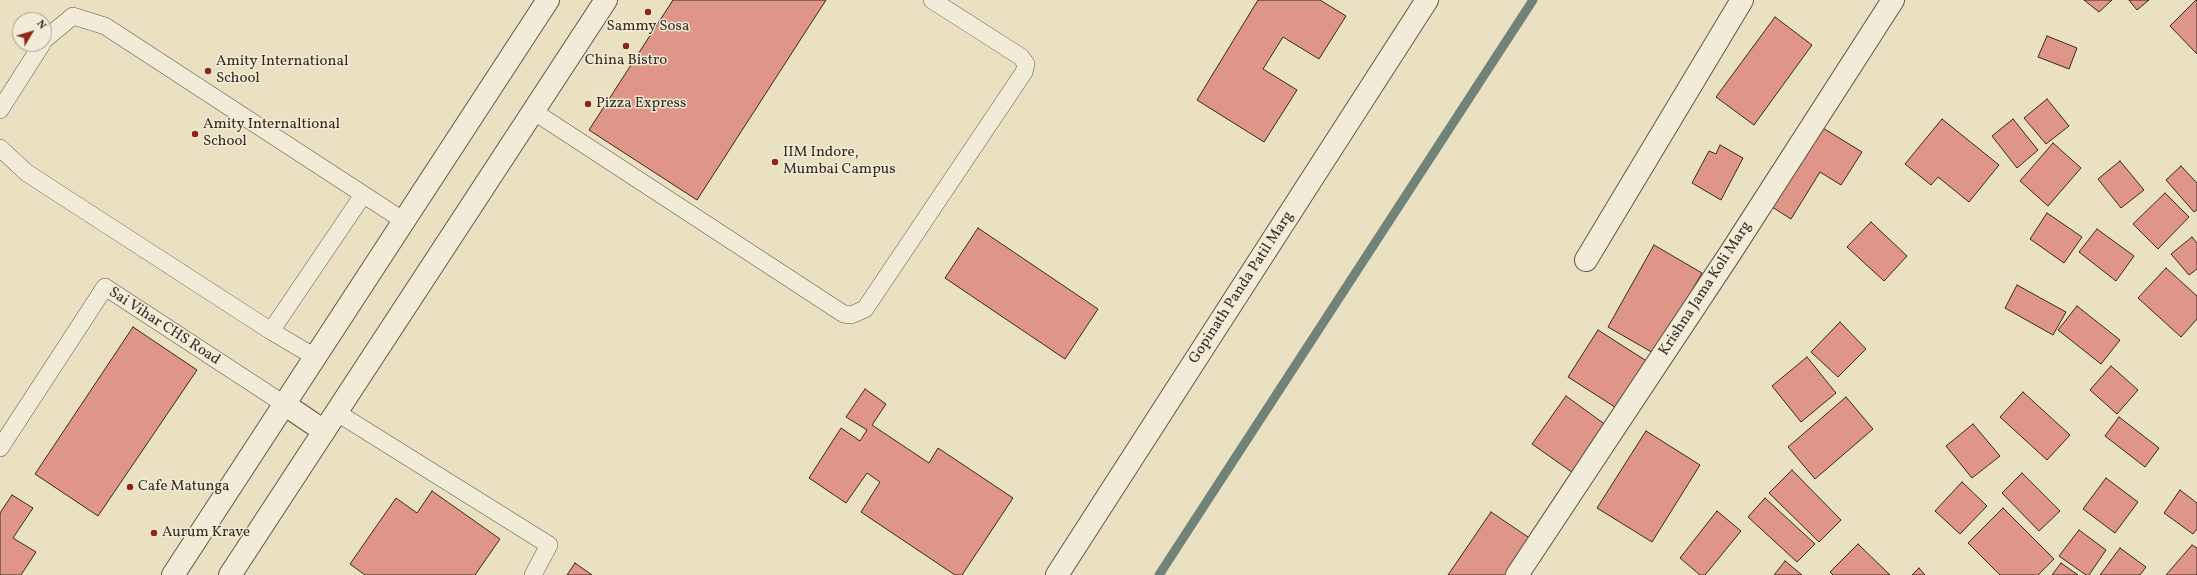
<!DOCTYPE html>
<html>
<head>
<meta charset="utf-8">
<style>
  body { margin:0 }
  #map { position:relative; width:2197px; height:575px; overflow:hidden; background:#eae1c3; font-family:Vollkorn,serif }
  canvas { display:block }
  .north { position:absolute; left:12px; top:12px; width:40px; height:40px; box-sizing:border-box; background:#f1ecd8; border:1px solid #a79e8e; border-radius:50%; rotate:52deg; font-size:11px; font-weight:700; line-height:16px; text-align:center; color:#372a1e }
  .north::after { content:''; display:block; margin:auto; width:14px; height:18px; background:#8f2418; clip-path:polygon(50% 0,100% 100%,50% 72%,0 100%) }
</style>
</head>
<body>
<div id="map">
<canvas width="2197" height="575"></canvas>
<div class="north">N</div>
</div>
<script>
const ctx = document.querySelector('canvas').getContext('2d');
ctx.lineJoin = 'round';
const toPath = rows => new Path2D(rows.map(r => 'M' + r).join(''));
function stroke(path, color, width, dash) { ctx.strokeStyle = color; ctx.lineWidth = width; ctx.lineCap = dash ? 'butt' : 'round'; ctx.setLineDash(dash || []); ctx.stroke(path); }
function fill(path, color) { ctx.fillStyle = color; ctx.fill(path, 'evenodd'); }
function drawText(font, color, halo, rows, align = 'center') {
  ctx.font = font + ' Vollkorn,serif'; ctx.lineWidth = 3; ctx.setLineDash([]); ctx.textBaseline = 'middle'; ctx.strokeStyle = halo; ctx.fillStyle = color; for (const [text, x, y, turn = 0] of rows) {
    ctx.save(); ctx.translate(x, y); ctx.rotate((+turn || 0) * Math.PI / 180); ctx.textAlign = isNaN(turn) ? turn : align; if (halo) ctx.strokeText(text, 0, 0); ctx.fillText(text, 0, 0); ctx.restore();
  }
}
stroke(toPath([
  [1159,575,1533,0]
]), '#718279', 9);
const building = toPath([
  [673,0,826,0,697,200,589,130,673,0],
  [1258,0,1320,0,1346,16,1319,59,1283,37,1263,69,1297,90,1264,142,1197,100,1258,0],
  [2084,0,2112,0,2099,12,2084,0],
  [2129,0,2149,0,2137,10,2129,0],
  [2196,0,2197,0,2197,54,2170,26,2196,0],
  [1775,17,1812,45,1754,125,1716,97,1775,17],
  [2047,36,2077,48,2069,69,2038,57,2047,36],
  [2047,99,2069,126,2046,144,2024,118,2047,99],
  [1942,119,1999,165,1969,202,1938,177,1931,185,1905,164,1942,119],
  [2013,119,2038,150,2017,168,1992,136,2013,119],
  [1818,125,1862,152,1841,185,1820,172,1791,219,1769,205,1818,125],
  [2053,143,2081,168,2048,206,2020,181,2053,143],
  [1720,145,1743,158,1721,200,1692,183,1709,151,1716,154,1720,145],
  [2120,161,2144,190,2121,208,2098,179,2120,161],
  [2181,166,2197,183,2197,210,2194,212,2166,180,2181,166],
  [2165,193,2189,217,2158,249,2133,224,2165,193],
  [2047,213,2082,237,2064,263,2030,239,2047,213],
  [1871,222,1907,256,1884,281,1847,247,1871,222],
  [978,228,1098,309,1065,359,945,278,978,228],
  [2097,229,2134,256,2116,281,2079,252,2097,229],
  [2192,237,2197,243,2197,269,2189,275,2171,254,2192,237],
  [1654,245,1702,273,1655,354,1608,327,1654,245],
  [2166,268,2197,296,2197,319,2181,337,2138,298,2166,268],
  [2017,285,2066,312,2053,335,2005,308,2017,285],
  [2077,306,2120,340,2101,364,2058,330,2077,306],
  [1840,322,1866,349,1838,377,1811,352,1840,322],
  [133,327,197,370,98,516,35,474,133,327],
  [1598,330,1648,362,1618,409,1568,377,1598,330],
  [1807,357,1836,393,1801,422,1772,386,1807,357],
  [2111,366,2138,390,2117,414,2090,390,2111,366],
  [865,389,886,404,872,425,929,463,938,448,1013,498,962,575,955,575,861,512,880,482,867,473,846,503,809,478,841,428,860,441,867,430,846,417,865,389],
  [2023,392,2070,435,2047,460,2000,417,2023,392],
  [1566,396,1610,428,1576,475,1532,444,1566,396],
  [1846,397,1873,429,1815,479,1788,447,1846,397],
  [2119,417,2159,448,2145,467,2105,436,2119,417],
  [1973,424,2000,456,1972,478,1946,446,1973,424],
  [1646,431,1700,465,1652,542,1597,508,1646,431],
  [1792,470,1841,520,1819,542,1769,493,1792,470],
  [2022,473,2060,511,2039,531,2002,493,2022,473],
  [2106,478,2138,502,2115,533,2083,509,2106,478],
  [1962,482,1987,506,1960,534,1935,511,1962,482],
  [2180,490,2197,503,2197,529,2193,534,2164,513,2180,490],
  [432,491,500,539,475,575,365,575,350,564,396,498,417,513,432,491],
  [12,495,33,508,13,538,36,552,21,575,0,575,0,513,12,495],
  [1765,498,1815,544,1797,562,1748,517,1765,498],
  [2003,508,2054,559,2038,575,2000,575,1968,543,2003,508],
  [1717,511,1741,531,1705,575,1700,575,1680,558,1717,511],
  [1491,512,1534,541,1511,575,1448,575,1491,512],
  [2079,530,2106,550,2089,575,2086,575,2059,556,2079,530],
  [1858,544,1890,575,1833,575,1830,572,1858,544],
  [2192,545,2197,548,2197,575,2166,575,2192,545],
  [2120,548,2146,567,2140,575,2100,575,2120,548],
  [1785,561,1802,575,1774,575,1785,561],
  [575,563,592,575,567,575,575,563],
  [2061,563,2078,575,2052,575,2061,563],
  [1919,568,1925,575,1912,575,1919,568]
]);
fill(building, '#df9587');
stroke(building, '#372a1e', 1);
const service = toPath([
  [44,40,73,16,105,26,404,221],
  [0,110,42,44],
  [533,111,836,309,844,314,851,315,865,309,1024,72,1026,64,1021,57,932,0],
  [0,148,27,173,271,331,315,357],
  [271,331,363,195],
  [336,412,549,545,533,575],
  [0,448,105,287,284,404]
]);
const minor = toPath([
  [1586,260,1742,0],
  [284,404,324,431],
  [1517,575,1731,252,1893,0]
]);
const tertiary = toPath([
  [173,575,548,0],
  [230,575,606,0],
  [1057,575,1427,0]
]);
stroke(service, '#645847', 18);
stroke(minor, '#645847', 24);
stroke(tertiary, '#645847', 24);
stroke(service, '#f1ecd8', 17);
stroke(minor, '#f1ecd8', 22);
stroke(tertiary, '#f1ecd8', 22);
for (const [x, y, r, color] of [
  [648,12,4,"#8f2418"],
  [626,46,4,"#8f2418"],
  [208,71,4,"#8f2418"],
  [588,104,4,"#8f2418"],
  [195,134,4,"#8f2418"],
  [775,162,4,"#8f2418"],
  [130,487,4,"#8f2418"],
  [154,533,4,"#8f2418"]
]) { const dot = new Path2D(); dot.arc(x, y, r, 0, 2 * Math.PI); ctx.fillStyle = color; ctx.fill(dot); stroke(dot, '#f1ecd8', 1.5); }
drawText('15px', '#372a1e', '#f1ecd8', [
  ["Sammy Sosa",648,27,"center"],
  ["China Bistro",626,61,"center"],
  ["Amity International",216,62],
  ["School",216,79],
  ["Pizza Express",596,104],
  ["Amity Internaltional",203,125],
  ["School",203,142],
  ["IIM Indore,",783,153],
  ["Mumbai Campus",783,170],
  ["Cafe Matunga",138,487],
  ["Aurum Krave",162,533]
], 'left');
drawText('15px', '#372a1e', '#f1ecd8', [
  ["Gopinath Panda Patil Marg",1242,288,-57],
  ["Krishna Jama Koli Marg",1706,289,-57],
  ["Sai Vihar CHS Road",164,327,33]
]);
</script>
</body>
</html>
